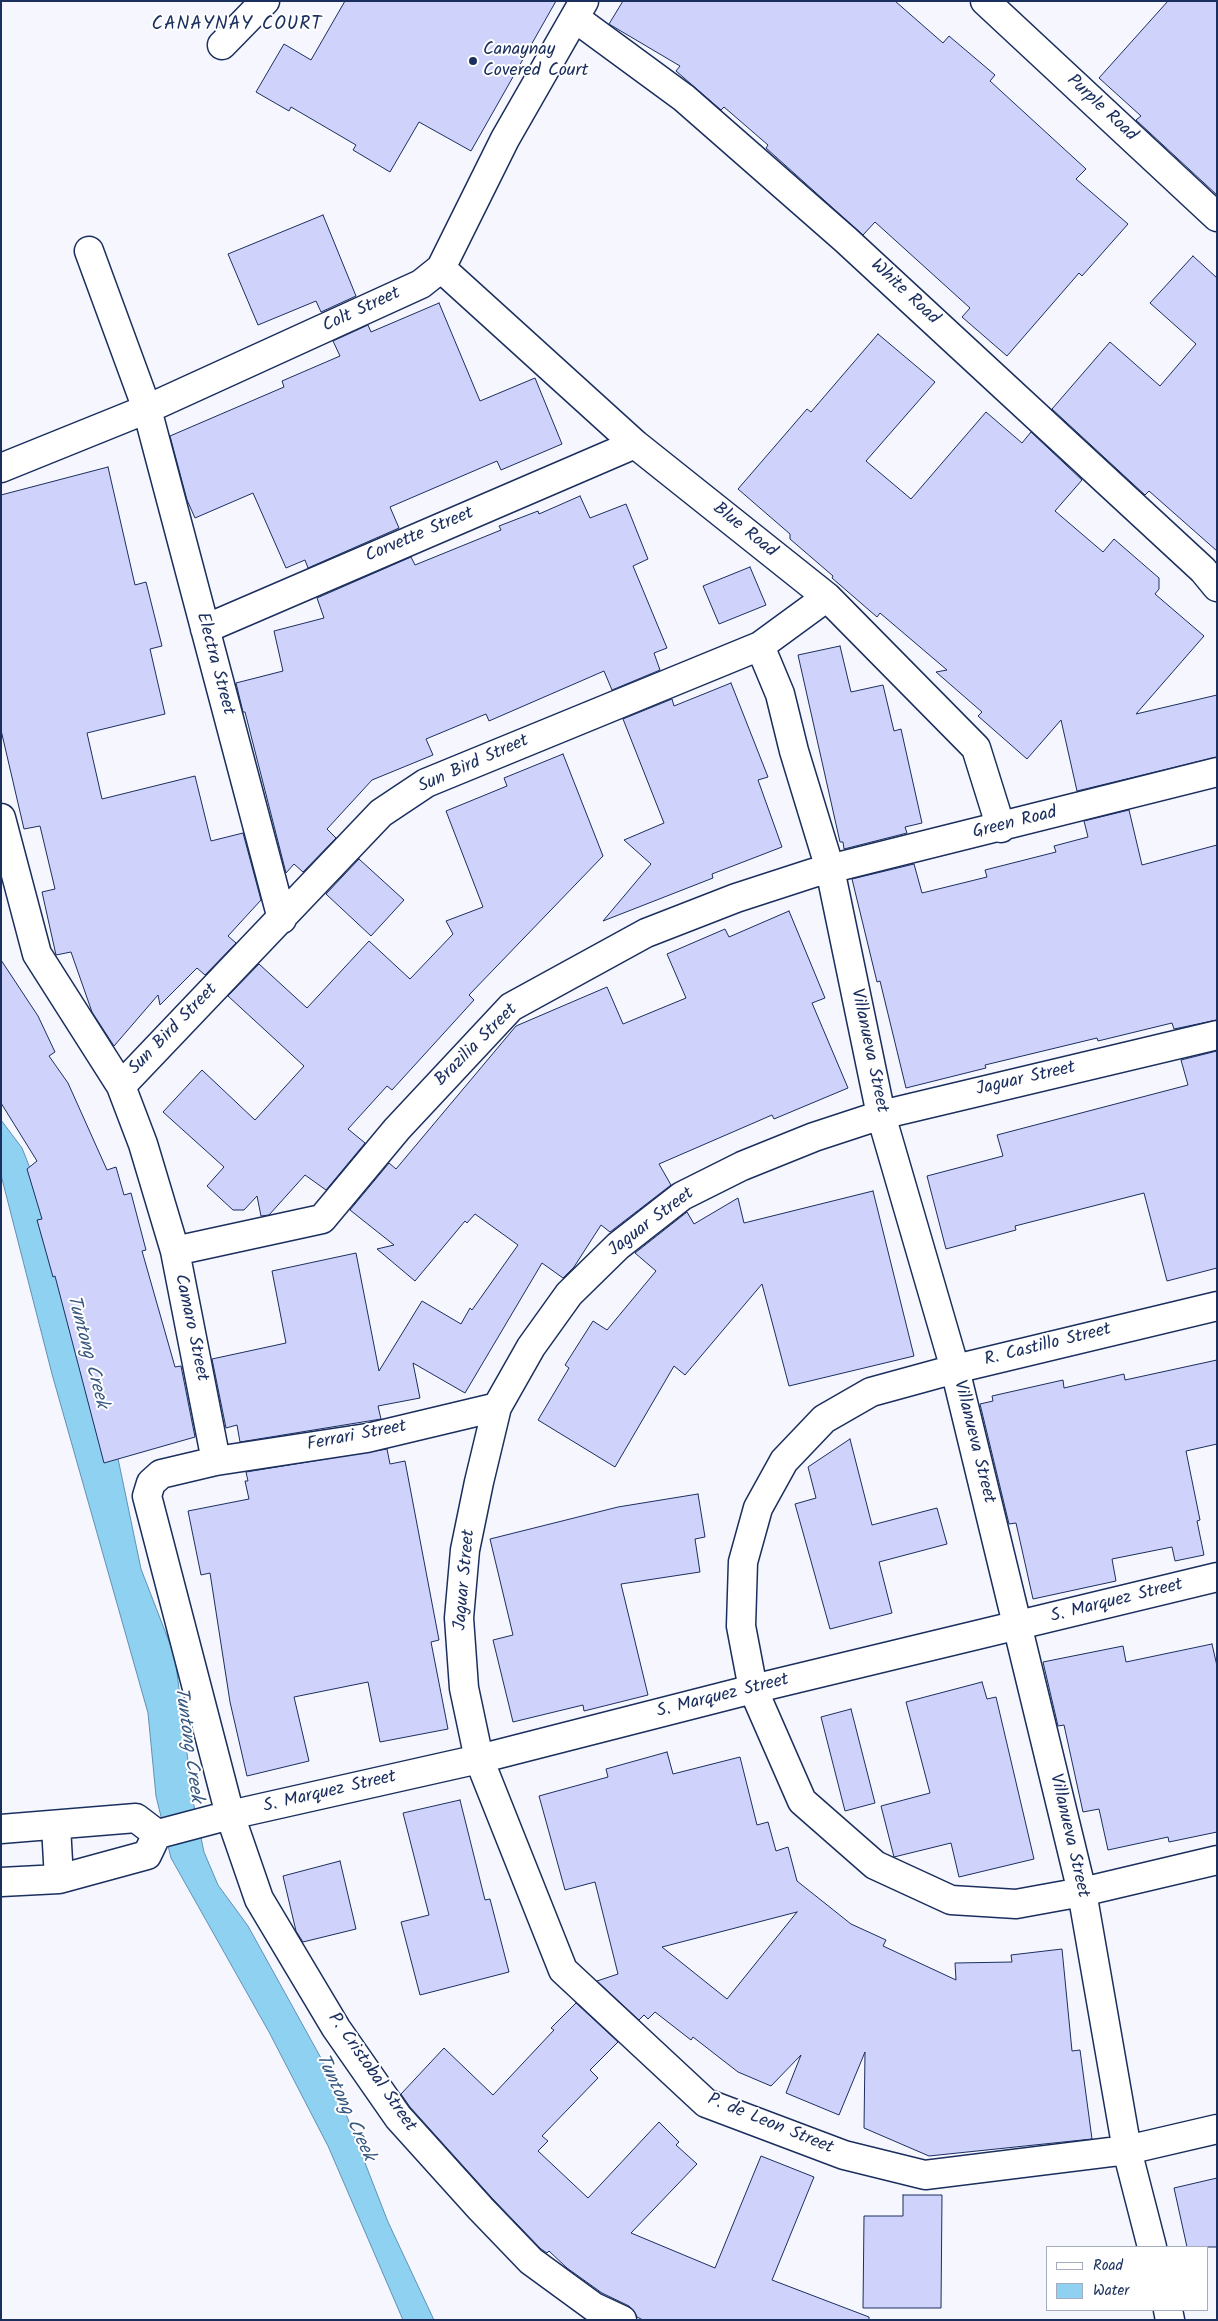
<!DOCTYPE html>
<html>
<head>
<meta charset="utf-8">
<style>
  body { margin:0 }
  #map { position:relative; width:1218px; height:2321px; overflow:hidden; background:#f5f6fe; font-family:Kalam,sans-serif }
  canvas { display:block }
  .frame { position:absolute; inset:0; border:2px solid #1b2f5e; pointer-events:none }
  .legend { position:absolute; left:1046px; top:2246px; width:162px; height:65px; box-sizing:border-box; background:#fff; border:1px solid #a4acbf; margin:0; padding:6px 9px; list-style:none; font-size:15px; color:#1b2f5e }
  .legend li { display:flex; align-items:center; gap:10px; height:25px }
  .legend b { width:25px; border:1px solid #a4acbf }
</style>
</head>
<body>
<div id="map">
<canvas width="1218" height="2321"></canvas>
<div class="frame"></div>
<ul class="legend">
<li><b style="height:6px;background:#fff"></b>Road</li>
<li><b style="height:14px;background:#8fd1f0"></b>Water</li>
</ul>
</div>
<script>
const ctx = document.querySelector('canvas').getContext('2d');
ctx.lineJoin = 'round';
function fill(path, color) { ctx.fillStyle = color; ctx.fill(path, 'evenodd'); }
const toPath = rows => new Path2D(rows.map(r => 'M' + r).join(''));
function stroke(path, color, width, dash) { ctx.strokeStyle = color; ctx.lineWidth = width; ctx.lineCap = dash ? 'butt' : 'round'; ctx.setLineDash(dash || []); ctx.stroke(path); }
function drawText(font, color, halo, rows, align = 'center') {
  ctx.font = font + ' Kalam,sans-serif'; ctx.lineWidth = 4; ctx.setLineDash([]); ctx.textBaseline = 'middle'; ctx.strokeStyle = halo; ctx.fillStyle = color; for (const [text, x, y, turn = 0] of rows) {
    ctx.save(); ctx.translate(x, y); ctx.rotate((+turn || 0) * Math.PI / 180); ctx.textAlign = isNaN(turn) ? turn : align; if (halo) ctx.strokeText(text, 0, 0); ctx.fillText(text, 0, 0); ctx.restore();
  }
}
const water = toPath([
  [1,1120,22,1148,43,1201,110,1420,141,1569,175,1657,193,1801,204,1852,218,1885,248,1926,332,2078,388,2222,434,2320,403,2320,328,2146,269,2032,171,1858,156,1796,148,1713,52,1374,1,1175,1,1120]
]);
fill(water, '#8fd1f0');
stroke(water, '#6190b6', 1);
const building = toPath([
  [345,1,556,1,471,151,419,122,390,172,353,150,356,145,291,107,289,111,256,92,284,44,311,60,345,1],
  [623,1,895,1,943,43,949,36,995,75,990,81,1086,169,1076,179,1128,224,1082,276,1079,273,1007,356,962,317,970,308,875,222,863,235,766,148,768,145,724,107,721,110,676,71,680,66,609,24,623,1],
  [1168,1,1217,1,1217,195,1136,120,1141,116,1099,78,1168,1],
  [323,215,356,296,321,312,316,301,258,325,228,254,323,215],
  [1193,256,1217,278,1217,551,1149,491,1145,495,1052,409,1110,342,1160,386,1196,344,1150,303,1193,256],
  [439,303,480,401,535,378,562,444,501,470,497,461,390,507,399,528,308,568,305,560,286,568,253,493,195,518,187,500,170,436,284,387,282,381,340,356,333,341,368,325,371,332,439,303],
  [878,334,935,382,866,461,911,499,986,412,1022,443,1031,432,1082,480,1055,511,1103,552,1114,539,1159,578,1159,589,1155,594,1204,636,1136,714,1217,695,1217,757,1077,791,1061,720,1027,759,978,716,982,712,936,672,947,670,880,613,877,617,832,578,833,576,790,539,790,534,738,489,807,409,811,412,878,334],
  [108,467,135,585,146,582,162,646,150,649,165,714,87,733,102,799,195,776,211,841,243,833,261,900,228,936,236,943,205,975,197,968,160,1005,158,995,114,1046,92,1012,71,952,56,955,42,892,55,889,40,826,24,829,1,730,1,495,108,467],
  [580,496,590,518,626,504,648,559,633,566,667,648,654,653,660,670,612,690,604,671,489,721,486,714,426,739,433,755,372,780,327,829,336,838,303,872,294,864,286,873,245,712,243,712,236,683,283,671,274,631,324,618,317,598,411,557,415,565,501,530,499,526,538,511,539,514,580,496],
  [750,567,766,605,719,624,703,586,750,567],
  [840,646,851,692,883,685,894,731,901,729,922,823,905,827,907,833,844,849,843,842,840,842,798,655,840,646],
  [731,683,768,777,758,780,782,847,712,874,713,878,603,921,651,864,624,840,664,823,623,719,672,699,674,706,731,683],
  [563,754,603,856,469,995,474,1000,392,1090,387,1086,348,1129,365,1143,326,1190,305,1175,269,1215,261,1216,257,1196,244,1210,233,1210,207,1186,224,1167,163,1112,202,1070,255,1120,304,1066,228,996,259,964,307,1008,369,941,410,979,453,934,446,921,483,907,446,811,507,786,504,778,563,754],
  [1129,810,1142,865,1217,845,1217,1020,1174,1029,1172,1023,1098,1041,1097,1038,985,1065,986,1068,906,1088,880,981,877,982,852,879,914,864,922,893,987,877,985,870,1056,852,1054,846,1088,837,1084,821,1129,810],
  [359,859,404,900,371,936,326,894,359,859],
  [789,911,825,998,812,1003,848,1088,774,1119,772,1115,659,1164,671,1185,610,1232,601,1225,574,1267,563,1278,542,1263,465,1393,413,1363,420,1398,378,1406,381,1419,240,1442,237,1425,226,1428,212,1359,286,1343,272,1271,356,1253,379,1371,422,1301,461,1324,470,1308,472,1310,518,1245,475,1214,467,1223,465,1221,415,1281,377,1249,394,1245,350,1210,389,1163,396,1169,516,1026,607,987,623,1024,686,998,667,954,725,929,729,937,789,911],
  [1,960,38,1016,55,1052,49,1056,68,1083,107,1170,116,1167,124,1195,131,1193,146,1250,142,1251,175,1367,181,1366,195,1437,104,1463,55,1276,53,1277,37,1220,42,1219,27,1169,37,1161,1,1103,1,960],
  [1217,1051,1217,1268,1167,1281,1144,1193,1015,1226,1016,1230,946,1249,927,1176,1003,1156,997,1135,1188,1085,1181,1060,1217,1051],
  [873,1191,914,1356,789,1386,762,1284,685,1375,674,1366,615,1467,538,1420,569,1368,565,1365,593,1321,607,1330,656,1271,635,1253,687,1212,694,1224,738,1198,744,1223,873,1191],
  [1217,1360,1217,1444,1186,1451,1200,1520,1197,1521,1204,1555,1175,1561,1172,1547,1112,1559,1116,1581,1033,1599,1016,1523,1009,1524,980,1404,993,1401,992,1396,1063,1380,1064,1388,1124,1374,1125,1380,1217,1360],
  [850,1439,872,1525,937,1508,947,1544,879,1562,892,1613,830,1629,795,1504,816,1498,808,1467,850,1439],
  [387,1449,390,1464,405,1461,439,1640,431,1642,448,1729,380,1742,368,1682,294,1697,309,1761,247,1776,230,1702,210,1573,201,1575,188,1511,249,1499,245,1481,248,1481,246,1472,387,1449],
  [698,1494,705,1537,695,1539,700,1572,621,1584,648,1695,584,1711,583,1705,513,1722,493,1640,513,1635,490,1539,618,1507,698,1494],
  [1212,1644,1217,1666,1217,1832,1169,1842,1168,1837,1108,1850,1099,1809,1083,1812,1064,1725,1058,1726,1043,1662,1123,1646,1126,1662,1212,1644],
  [982,1682,987,1699,996,1697,1034,1859,959,1877,951,1843,894,1857,881,1806,930,1793,906,1702,982,1682],
  [851,1709,875,1803,845,1811,821,1717,851,1709],
  [667,1752,673,1774,740,1757,757,1825,768,1822,776,1851,788,1847,797,1881,851,1924,886,1940,883,1946,956,1980,955,1963,1012,1962,1011,1955,1062,1949,1072,2051,1080,2050,1092,2139,929,2156,864,2128,865,2052,839,2115,786,2093,801,2055,771,2086,738,2072,693,2037,691,2040,655,2012,648,2019,644,2015,639,2020,597,1981,618,1974,595,1882,565,1890,539,1796,608,1777,606,1769,667,1752],
  [797,1912,727,1999,662,1947,797,1912],
  [460,1800,485,1900,490,1899,509,1972,420,1995,401,1922,429,1915,403,1813,460,1800],
  [340,1861,356,1929,303,1942,296,1931,283,1876,340,1861],
  [576,2003,618,2042,590,2070,598,2078,542,2136,548,2141,538,2151,588,2198,659,2122,679,2142,676,2145,697,2164,631,2233,715,2268,761,2156,814,2177,772,2280,869,2317,869,2320,643,2320,637,2317,634,2311,629,2306,602,2293,567,2268,549,2251,547,2253,541,2249,492,2198,410,2107,401,2094,444,2048,493,2095,554,2030,551,2028,576,2003],
  [1217,2178,1217,2247,1187,2247,1174,2188,1217,2178],
  [903,2195,942,2195,941,2308,863,2308,864,2216,903,2216,903,2195]
]);
fill(building, '#cfd3fc');
stroke(building, '#1b2f5e', 1);
const minor = toPath([
  [985,1,1217,217],
  [575,18,684,98,846,240,1203,570,1217,587],
  [222,45,265,1],
  [89,251,147,409,282,919],
  [441,268,635,444,827,597,976,748,1001,828],
  [1,468,147,409,421,284,441,268,505,139,584,1],
  [205,629,635,444],
  [760,646,780,694,794,751,830,869,881,1115,955,1369,1082,1892,1127,2150,1152,2247],
  [1,818,37,954,121,1086,143,1144,175,1251,216,1461],
  [1217,1035,881,1115,814,1137,742,1166,682,1196,618,1246,569,1294,531,1347,497,1407,479,1482,465,1550,459,1618,464,1688,479,1759,563,1970,706,2103,844,2155,925,2175,1127,2150,1217,2129],
  [121,1086,381,813,426,783,760,646,827,597],
  [175,1251,322,1219,397,1129,511,1007,646,933,736,898,813,873,1217,772],
  [1217,1306,955,1369,871,1392,824,1419,784,1461,758,1508,743,1562,741,1626,753,1689,802,1801,875,1865,951,1900,1016,1904,1082,1892,1217,1860],
  [497,1407,367,1438,216,1461,161,1474,151,1483,147,1496,230,1815,259,1899,336,2028,398,2117,481,2209,531,2261,594,2307,622,2320],
  [56,1826,59,1879],
  [1,1829,136,1818,157,1834,162,1833,230,1815,479,1759,753,1689,1217,1577],
  [1,1882,59,1879,147,1855,157,1834],
  [1168,2310,1170,2320]
]);
stroke(minor, '#1b2f5e', 31);
stroke(minor, '#fff', 28);
for (const [x, y, r, color] of [
  [473,61,5,"#1b2f5e"]
]) { const dot = new Path2D(); dot.arc(x, y, r, 0, 2 * Math.PI); ctx.fillStyle = color; ctx.fill(dot); stroke(dot, '#fff', 2); }
drawText('18px', '#1b2f5e', '#fff', [
  ["Canaynay",483,51],
  ["Covered Court",483,72]
], 'left');
drawText('18px', '#1b2f5e', '#fff', [
  ["Purple Road",1101,109,43],
  ["White Road",904,293,43],
  ["Colt Street",362,311,-25],
  ["Blue Road",744,531,39],
  ["Corvette Street",420,536,-23],
  ["Electra Street",214,664,75],
  ["Sun Bird Street",474,765,-24],
  ["Green Road",1015,824,-14],
  ["Sun Bird Street",174,1030,-46],
  ["Brazilia Street",477,1046,-45],
  ["Villanueva Street",868,1051,78],
  ["Jaguar Street",1026,1080,-13],
  ["Jaguar Street",652,1223,-37],
  ["Camaro Street",190,1328,78],
  ["R. Castillo Street",1048,1346,-14],
  ["Ferrari Street",357,1437,-11],
  ["Villanueva Street",973,1442,76],
  ["Jaguar Street",466,1580,-85],
  ["S. Marquez Street",1117,1602,-14],
  ["S. Marquez Street",723,1697,-14],
  ["S. Marquez Street",330,1793,-13],
  ["Villanueva Street",1068,1836,77],
  ["P. Cristobal Street",371,2073,55],
  ["P. de Leon Street",770,2125,22]
]);
ctx.letterSpacing = '1px';
drawText('19px', '#1b2f5e', '#fff', [
  ["CANAYNAY COURT",237,26]
]);
ctx.letterSpacing = '0px';
drawText('italic 19px', '#385882', '#fff', [
  ["Tuntong Creek",86,1352,75],
  ["Tuntong Creek",187,1745,82],
  ["Tuntong Creek",344,2108,65]
]);
</script>
</body>
</html>
